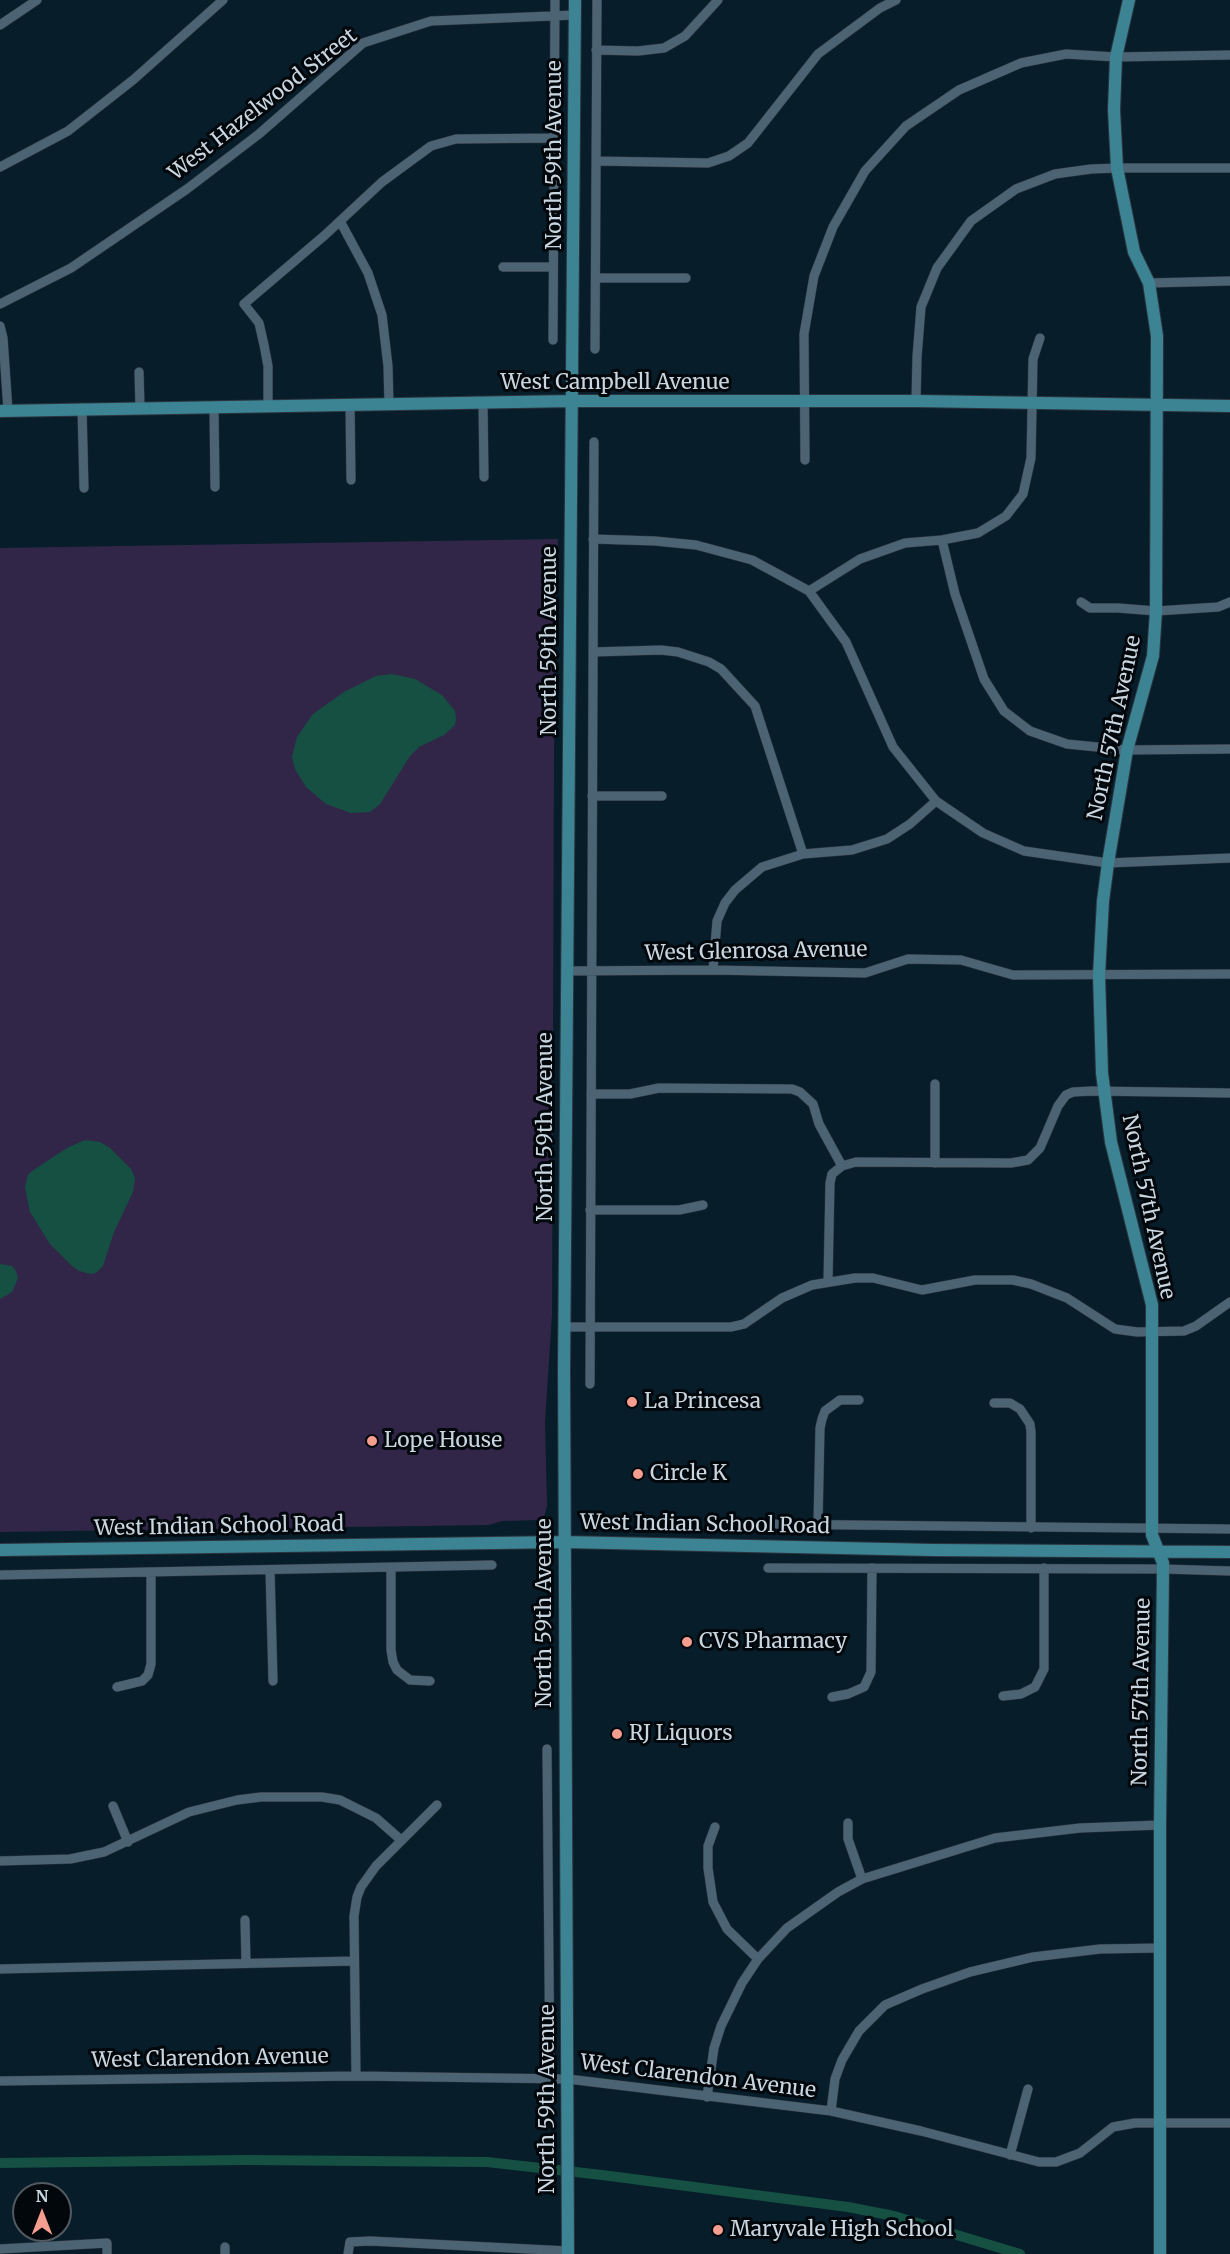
<!DOCTYPE html>
<html>
<head>
<meta charset="utf-8">
<style>
  body { margin:0 }
  #map { position:relative; width:1230px; height:2254px; overflow:hidden; background:#071e2a; font-family:Merriweather,serif }
  canvas { display:block }
  .north { position:absolute; left:12px; top:2182px; width:60px; height:60px; box-sizing:border-box; background:#02070c; border:2px solid #525a60; border-radius:50%; rotate:0deg; font-size:16px; font-weight:700; line-height:24px; text-align:center; color:#c9d6df }
  .north::after { content:''; display:block; margin:auto; width:21px; height:27px; background:#f59d8e; clip-path:polygon(50% 0,100% 100%,50% 72%,0 100%) }
</style>
</head>
<body>
<div id="map">
<canvas width="1230" height="2254"></canvas>
<div class="north">N</div>
</div>
<script>
const ctx = document.querySelector('canvas').getContext('2d');
ctx.lineJoin = 'round';
function fill(path, color) { ctx.fillStyle = color; ctx.fill(path, 'evenodd'); }
const toPath = rows => new Path2D(rows.map(r => 'M' + r).join(''));
function stroke(path, color, width, dash) { ctx.strokeStyle = color; ctx.lineWidth = width; ctx.lineCap = dash ? 'butt' : 'round'; ctx.setLineDash(dash || []); ctx.stroke(path); }
function drawText(font, color, halo, rows, align = 'center') {
  ctx.font = font + ' Merriweather,serif'; ctx.lineWidth = 6; ctx.setLineDash([]); ctx.textBaseline = 'middle'; ctx.strokeStyle = halo; ctx.fillStyle = color; for (const [text, x, y, turn = 0] of rows) {
    ctx.save(); ctx.translate(x, y); ctx.rotate((+turn || 0) * Math.PI / 180); ctx.textAlign = isNaN(turn) ? turn : align; if (halo) ctx.strokeText(text, 0, 0); ctx.fillText(text, 0, 0); ctx.restore();
  }
}
fill(toPath([
  [558,539,554,751,552,1314,545,1422,547,1506,544,1517,539,1520,503,1521,488,1525,0,1532,0,548]
]), '#312648');
fill(toPath([
  [392,674,415,679,442,695,455,711,456,719,455,725,444,735,419,747,410,756,380,804,370,812,351,813,326,804,306,787,295,769,292,757,297,737,313,714,344,692,376,676],
  [85,1140,100,1142,110,1148,131,1169,135,1178,133,1192,114,1232,103,1266,96,1273,91,1274,79,1271,72,1266,50,1244,30,1212,25,1187,28,1175,32,1171,67,1148],
  [0,1264,12,1266,16,1271,18,1278,12,1292,0,1299]
]), '#155043');
stroke(toPath([
  [0,2163,244,2160,487,2162,602,2175,848,2207,894,2216,1020,2254]
]), '#155043', 10);
const street = toPath([
  [0,25,37,0],
  [596,50,638,51,664,48,685,36,718,0],
  [596,161,708,163,729,156,748,143,818,54,880,8,896,0],
  [0,167,68,131,133,80,223,0],
  [340,221,368,273,382,315,388,366,389,405],
  [503,267,553,267],
  [596,278,686,278],
  [1149,283,1230,281],
  [0,304,71,268,187,189,259,134,363,43,431,21,575,15],
  [0,326,3,338,8,410],
  [553,340,555,0],
  [595,349,597,0],
  [139,372,140,407],
  [916,401,917,357,921,307,937,268,971,221,1016,189,1055,174,1091,169,1117,168,1230,168],
  [483,403,484,477],
  [350,405,351,480],
  [268,406,268,366,264,345,259,323,244,304,325,235,382,182,431,146,456,139,554,138],
  [214,407,215,487],
  [82,408,84,488],
  [805,460,804,334,814,276,833,227,865,171,906,126,959,90,1021,63,1066,54,1116,57,1230,55],
  [593,539,655,541,696,545,752,560,809,591,846,642,893,747,936,801,983,833,1024,851,1108,863,1230,858],
  [942,540,955,594,984,679,1004,711,1030,731,1067,744,1127,750,1230,749],
  [809,591,860,559,905,543,942,540,978,533,1006,516,1023,494,1031,458,1033,359,1040,338],
  [1081,602,1090,608,1118,608,1156,611,1218,607,1230,602],
  [593,652,661,650,678,652,709,662,721,669,755,706,803,854],
  [592,796,662,796],
  [713,970,717,921,725,903,735,890,762,867,803,854,852,850,887,839,910,824,936,801],
  [567,971,713,970,865,973,908,959,961,960,1013,975,1230,974],
  [935,1084,935,1163],
  [591,1094,630,1094,659,1088,792,1089,800,1092,813,1104,819,1124,842,1166,856,1162,1011,1163,1028,1160,1040,1148,1058,1106,1066,1095,1073,1092,1092,1091,1230,1093],
  [590,1210,679,1210,703,1205],
  [828,1281,830,1183,832,1174,842,1166],
  [564,1327,731,1327,744,1324,782,1298,812,1285,855,1278,873,1278,922,1290,975,1280,1013,1280,1031,1284,1067,1298,1115,1329,1137,1332,1184,1331,1196,1326,1230,1302],
  [590,1384,594,442],
  [994,1403,1010,1403,1020,1409,1030,1424,1031,1432,1031,1528],
  [758,1524,1230,1529],
  [818,1524,820,1428,822,1419,825,1411,840,1400,859,1400],
  [391,1568,391,1650,393,1662,397,1670,410,1680,430,1681],
  [768,1568,1163,1569,1230,1571],
  [270,1570,273,1681],
  [0,1575,492,1565],
  [117,1687,142,1681,148,1675,151,1664,151,1572],
  [1003,1696,1021,1694,1035,1687,1044,1669,1044,1568],
  [832,1697,848,1694,864,1687,871,1672,872,1568],
  [547,1749,550,2079],
  [113,1806,128,1842],
  [848,1823,848,1839,862,1879],
  [715,1827,708,1846,708,1868,713,1902,727,1929,758,1959],
  [0,1861,70,1859,104,1852,189,1812,237,1800,261,1797,322,1797,340,1800,376,1818,401,1840],
  [245,1920,246,1963],
  [0,1969,354,1961],
  [356,2076,354,1916,357,1897,361,1887,376,1866,437,1805],
  [0,2081,356,2076,568,2079,831,2111,921,2131,1039,2162,1056,2162,1080,2153,1113,2127,1135,2123,1230,2123],
  [707,2097,714,2048,721,2026,742,1983,758,1959,787,1928,838,1892,862,1879,995,1838,1080,1828,1160,1825],
  [831,2111,835,2079,842,2060,859,2031,885,2005,922,1989,970,1972,1033,1957,1100,1949,1161,1948],
  [1010,2155,1028,2089],
  [225,2247,225,2254],
  [0,2249,107,2243,107,2254],
  [348,2254,350,2242,370,2241,568,2251]
]);
const secondary = toPath([
  [1129,0,1116,57,1114,110,1117,168,1134,252,1149,283,1157,336,1156,611,1153,656,1127,750,1108,863,1103,901,1099,975,1102,1073,1111,1142,1152,1305,1152,1535,1163,1563,1163,1569,1160,1825,1160,2254],
  [0,411,572,401,916,401,1230,406],
  [0,1550,564,1542,932,1550,1230,1552],
  [568,2254,564,1368,575,0]
]);
stroke(street, '#2c353f', 10);
stroke(secondary, '#2c353f', 14);
stroke(street, '#4b6372', 9);
stroke(secondary, '#3c8494', 12);
for (const [x, y, r, color] of [
  [632,1402,6,"#f59d8e"],
  [372,1441,6,"#f59d8e"],
  [638,1474,6,"#f59d8e"],
  [687,1642,6,"#f59d8e"],
  [617,1734,6,"#f59d8e"],
  [718,2230,6,"#f59d8e"]
]) { const dot = new Path2D(); dot.arc(x, y, r, 0, 2 * Math.PI); ctx.fillStyle = color; ctx.fill(dot); stroke(dot, '#02070c', 2); }
drawText('21px', '#c9d6df', '#02070c', [
  ["West Hazelwood Street",263,105,-38],
  ["North 59th Avenue",555,155,-90],
  ["West Campbell Avenue",615,383],
  ["North 59th Avenue",550,641,-90],
  ["North 57th Avenue",1115,728,-78],
  ["West Glenrosa Avenue",756,952,-1],
  ["North 59th Avenue",546,1127,-90],
  ["North 57th Avenue",1148,1207,78],
  ["West Indian School Road",705,1525,1],
  ["West Indian School Road",219,1527,-1],
  ["North 59th Avenue",545,1613,-90],
  ["North 57th Avenue",1142,1692,-89],
  ["West Clarendon Avenue",210,2059,-1],
  ["West Clarendon Avenue",698,2077,7],
  ["North 59th Avenue",548,2099,-90]
]);
drawText('21px', '#c9d6df', '#02070c', [
  ["La Princesa",644,1402],
  ["Lope House",384,1441],
  ["Circle K",650,1474],
  ["CVS Pharmacy",699,1642],
  ["RJ Liquors",629,1734],
  ["Maryvale High School",730,2230]
], 'left');
</script>
</body>
</html>
